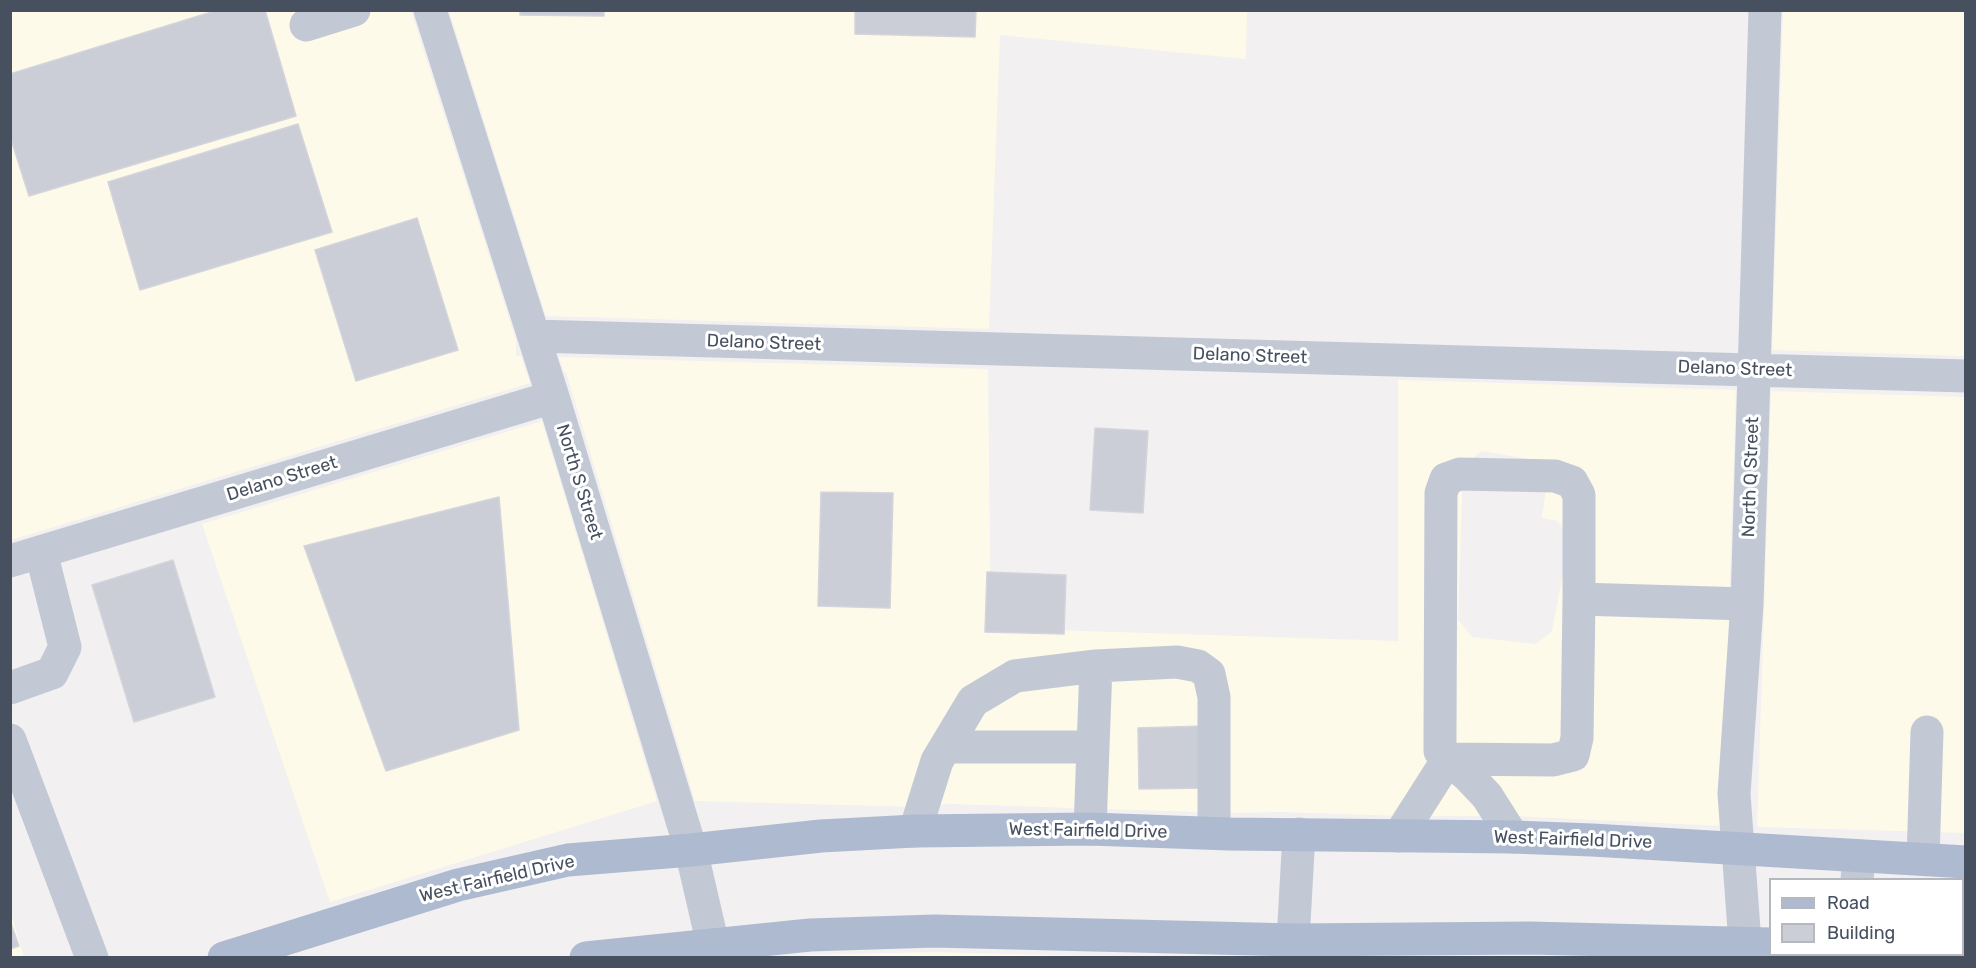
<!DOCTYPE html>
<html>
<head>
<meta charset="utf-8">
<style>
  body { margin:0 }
  #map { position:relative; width:1976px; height:968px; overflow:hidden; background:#f2f0f0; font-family:Rubik,sans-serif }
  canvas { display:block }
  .frame { position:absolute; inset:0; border:12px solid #46505f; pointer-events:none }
  .legend { position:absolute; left:1769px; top:878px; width:195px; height:78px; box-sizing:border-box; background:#fff; border:2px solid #b5b9bf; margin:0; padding:8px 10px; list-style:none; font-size:18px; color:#46505f }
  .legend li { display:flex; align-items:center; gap:12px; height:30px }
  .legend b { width:30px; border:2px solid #b5b9bf }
</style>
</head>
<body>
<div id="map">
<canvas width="1976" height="968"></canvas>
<div class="frame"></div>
<ul class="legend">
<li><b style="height:8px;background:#aebad0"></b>Road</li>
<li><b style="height:16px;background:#cbced6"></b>Building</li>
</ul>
</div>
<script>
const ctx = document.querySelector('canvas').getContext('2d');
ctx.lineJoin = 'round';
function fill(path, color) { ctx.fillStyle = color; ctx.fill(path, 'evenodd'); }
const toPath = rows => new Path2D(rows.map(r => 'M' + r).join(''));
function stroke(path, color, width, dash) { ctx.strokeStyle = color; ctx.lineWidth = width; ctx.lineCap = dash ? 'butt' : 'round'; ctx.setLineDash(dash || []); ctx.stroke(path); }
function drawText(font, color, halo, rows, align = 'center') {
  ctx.font = font + ' Rubik,sans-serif'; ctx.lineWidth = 6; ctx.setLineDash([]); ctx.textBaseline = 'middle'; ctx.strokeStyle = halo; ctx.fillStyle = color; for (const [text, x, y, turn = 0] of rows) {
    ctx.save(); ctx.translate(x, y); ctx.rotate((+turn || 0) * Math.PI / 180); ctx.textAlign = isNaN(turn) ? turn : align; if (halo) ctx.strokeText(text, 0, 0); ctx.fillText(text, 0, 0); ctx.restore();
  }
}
fill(toPath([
  [11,11,411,11,516,340,516,356,521,356,530,383,11,540],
  [449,11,1247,11,1246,59,1000,35,989,329,546,316],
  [1783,11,1965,11,1965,356,1772,350],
  [559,357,988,369,991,628,1398,641,1398,380,1736,390,1722,826,1513,816,1399,816,1282,812,1229,813,950,804,916,807,695,801,566,372,564,372],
  [1481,451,1535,460,1547,480,1542,518,1558,521,1569,542,1552,631,1536,644,1472,637,1458,619,1463,467],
  [1771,391,1965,397,1965,833,1757,827],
  [542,421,657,801,330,902,202,524],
  [11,914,24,957,11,957],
  [934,952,1117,957,786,957,811,955]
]), '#fdfae9');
const building = toPath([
  [218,10,265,10,296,116,29,196,10,136,10,74,218,10],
  [520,10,604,10,604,16,520,15,520,10],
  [855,10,976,10,975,37,855,34,855,10],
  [298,124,332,232,140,290,108,182,298,124],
  [417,218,458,350,356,381,315,250,417,218],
  [1095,428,1148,431,1143,513,1090,510,1095,428],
  [821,492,893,493,890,608,818,606,821,492],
  [499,497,519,730,386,771,304,546,499,497],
  [173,560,215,697,134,722,92,585,173,560],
  [987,572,1066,575,1064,634,985,632,987,572],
  [1205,726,1206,788,1139,789,1138,728,1205,726],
  [10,921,19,946,10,949,10,921]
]);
fill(building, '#cbced6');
stroke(building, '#d3d4dc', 1.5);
stroke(toPath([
  [430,10,553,397,691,850,716,958],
  [306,25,354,10],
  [534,336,1966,376],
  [10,561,553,397],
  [1579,599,1577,738,1573,755,1553,760,1448,759,1440,751,1440,734,1441,493,1446,479,1460,474,1555,476,1572,482,1579,495,1579,599,1747,604],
  [10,688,52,673,65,647,41,552],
  [10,740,92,958],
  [946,747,1093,747],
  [1090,829,1096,666],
  [915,831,937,761,973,701,1015,676,1096,666,1177,662,1198,666,1209,674,1214,697,1214,833],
  [1399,836,1448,759,1468,776,1487,796,1513,837],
  [1923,859,1927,732],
  [1857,880,1859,856],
  [1745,943,1734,794,1747,604,1765,10],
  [1292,958,1299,834],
  [1853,958,1853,954]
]), '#c2c9d5', 33);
stroke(toPath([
  [1962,952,1966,952],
  [224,958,458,885,568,860,691,850,821,836,915,831,1090,829,1229,834,1513,837,1592,840,1966,862],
  [586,958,810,935,934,931,1294,940,1530,938,1770,944]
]), '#aebad0', 33);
drawText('18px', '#46505f', '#fff', [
  ["Delano Street",764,343,2],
  ["Delano Street",1250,356,2],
  ["Delano Street",1735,369,2],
  ["North Q Street",1751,477,-88],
  ["Delano Street",282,479,-17],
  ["North S Street",579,482,73],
  ["West Fairfield Drive",1088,831,1],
  ["West Fairfield Drive",1573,840,2],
  ["West Fairfield Drive",497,879,-13]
]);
</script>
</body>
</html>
